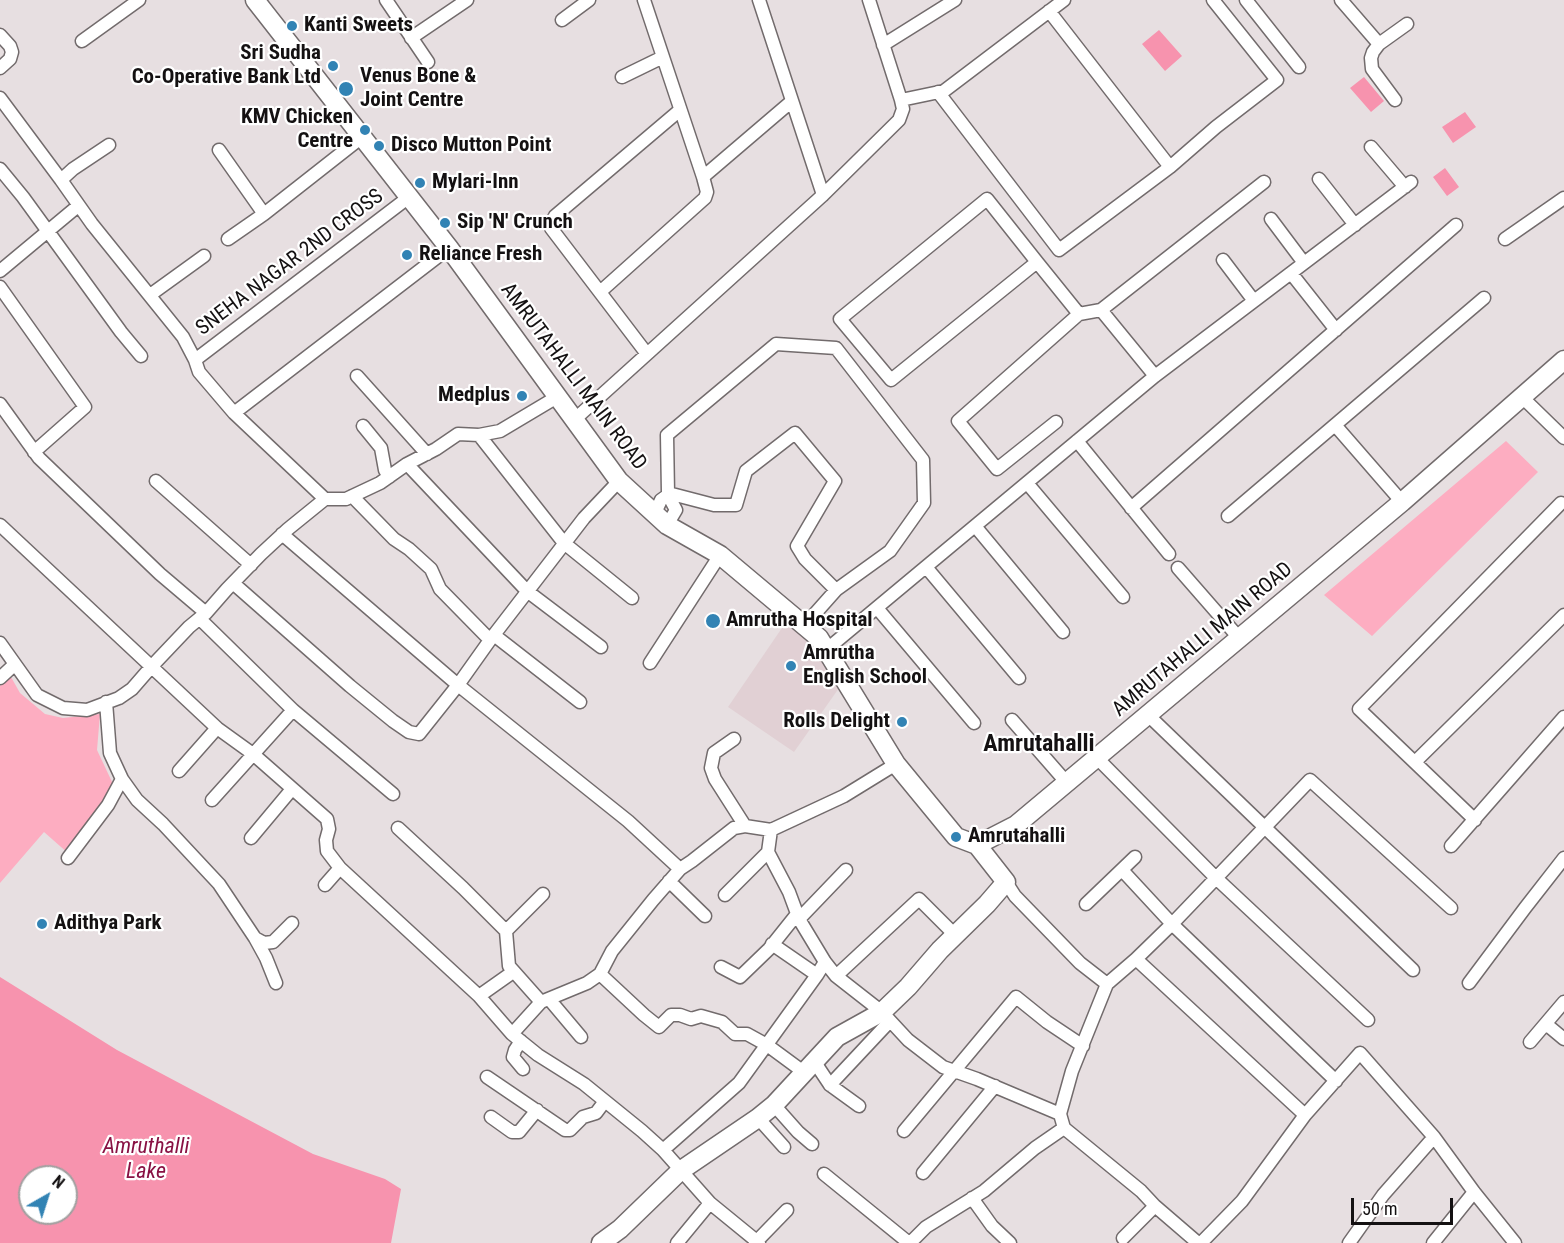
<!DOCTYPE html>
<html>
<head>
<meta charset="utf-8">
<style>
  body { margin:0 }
  #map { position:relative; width:1564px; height:1243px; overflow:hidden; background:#e7dfe1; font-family:"Roboto Condensed",sans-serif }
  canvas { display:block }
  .north { position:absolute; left:18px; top:1165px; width:60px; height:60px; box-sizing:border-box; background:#fff; border:2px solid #a1a0a0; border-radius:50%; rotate:39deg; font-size:16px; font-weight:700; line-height:24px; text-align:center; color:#141112 }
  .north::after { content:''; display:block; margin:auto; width:21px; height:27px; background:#3283b4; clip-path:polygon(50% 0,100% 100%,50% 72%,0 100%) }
  .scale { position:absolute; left:1351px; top:1198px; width:102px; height:27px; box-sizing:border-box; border:3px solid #141112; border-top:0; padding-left:8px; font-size:18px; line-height:21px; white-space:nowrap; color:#141112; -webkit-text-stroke:4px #fff; paint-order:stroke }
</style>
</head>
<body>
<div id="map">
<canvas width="1564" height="1243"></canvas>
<div class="north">N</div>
<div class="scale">50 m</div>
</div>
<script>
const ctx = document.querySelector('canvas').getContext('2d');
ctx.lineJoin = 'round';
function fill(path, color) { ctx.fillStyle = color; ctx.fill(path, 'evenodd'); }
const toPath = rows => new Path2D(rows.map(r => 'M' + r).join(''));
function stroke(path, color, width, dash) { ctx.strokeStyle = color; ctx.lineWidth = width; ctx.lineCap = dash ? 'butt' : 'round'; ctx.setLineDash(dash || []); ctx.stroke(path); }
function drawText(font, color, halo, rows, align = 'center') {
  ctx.font = font + ' "Roboto Condensed",sans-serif'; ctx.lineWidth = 4.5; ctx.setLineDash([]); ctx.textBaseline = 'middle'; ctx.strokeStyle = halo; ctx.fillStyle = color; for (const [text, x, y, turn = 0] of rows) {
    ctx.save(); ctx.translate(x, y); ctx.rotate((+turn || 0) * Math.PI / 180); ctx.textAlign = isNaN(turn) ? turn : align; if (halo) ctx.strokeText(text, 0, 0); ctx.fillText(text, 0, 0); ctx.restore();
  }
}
fill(toPath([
  [786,622,813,643,839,688,794,752,728,707]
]), '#e1d0d4');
fill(toPath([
  [1506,441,1538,472,1372,636,1324,595],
  [11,677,20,693,45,714,63,718,100,714,97,750,113,784,69,854,44,832,0,883,0,686]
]), '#fdadc1');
fill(toPath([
  [1159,30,1182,56,1165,71,1142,44],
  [1364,77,1384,101,1371,112,1350,88],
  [1465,112,1476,127,1453,143,1442,127],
  [1445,168,1459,187,1447,196,1433,177],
  [0,977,117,1050,313,1154,385,1179,401,1189,391,1243,0,1243],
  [30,1177,66,1177,66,1213,30,1213]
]), '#f793ae');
const street = toPath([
  [386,0,428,62],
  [759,0,823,195],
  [1246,0,1299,67],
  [1341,0,1379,44],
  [1049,11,1170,167],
  [562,20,589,0],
  [0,35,10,46,12,52,10,59,0,68],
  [411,38,467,0],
  [82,41,139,0],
  [883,45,955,0],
  [622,77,663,57],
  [938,92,1059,250,1170,167,1216,127,1277,80,1213,0],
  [0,98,61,180],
  [901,100,944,91,1064,0],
  [1395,100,1372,69,1371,58,1373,52,1379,44,1407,24],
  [109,145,73,169,61,180,92,224,183,337,195,360,199,372,234,413,325,499],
  [1371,147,1405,187],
  [219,150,264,214],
  [0,169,23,197,121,332,141,356],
  [703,177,792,101],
  [1319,179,1355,225],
  [1271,219,1304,263],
  [228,239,264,214,362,137],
  [1505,239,1564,198],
  [1223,260,1254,301],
  [1037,262,891,380,840,319,987,199,1037,262,1079,314],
  [0,271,78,206],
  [1291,273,1336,330],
  [0,287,85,407,34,452],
  [600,292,705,198,707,192,703,177,644,0],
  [150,295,204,256],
  [647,354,551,228,551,224,555,216,680,110],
  [195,360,409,197],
  [357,376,427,454],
  [1155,376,1101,310,1264,182],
  [1522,397,1564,438],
  [0,404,39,458,160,574,206,613],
  [234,413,449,248],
  [574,420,823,195,899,120,903,109,901,100,869,0],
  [1056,422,997,469,958,421,1079,314,1101,310],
  [1335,425,1402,502],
  [363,426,381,448,385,470,389,477],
  [479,435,564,543,632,598],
  [1077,441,1169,554],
  [407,464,527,591,601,647],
  [156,481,251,565],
  [1027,483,1123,597],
  [668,493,714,505,736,505,746,471,795,433,835,481,797,546,805,559,836,590],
  [352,496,394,539,409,549,431,569,440,589,490,640],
  [1131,508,1456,225],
  [655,513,661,500,668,495,668,493,667,435,776,344,836,348,923,460,924,503,890,551,836,590,804,626],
  [1228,516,1484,298],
  [0,525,217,728],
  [667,525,676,510,668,495],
  [975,526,1063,632],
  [282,534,458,685,628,821,680,869,692,861,734,828,745,826,771,830],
  [926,567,1019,678],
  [1178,568,1240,639],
  [233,583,350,686,393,721,409,732,419,734,458,685,490,640,584,518,619,481],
  [877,608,974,723],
  [200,619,293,710],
  [494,635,580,702],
  [0,643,37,695,63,708,87,710,119,698,132,689,152,666,189,627,206,613,227,589,261,554,288,529,325,499,346,499,380,483,407,464,436,449,458,434,479,435,500,431,557,397],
  [826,650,1155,376,1411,182],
  [650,663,720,555],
  [0,678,14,665],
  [1148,715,1413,970],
  [1012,720,1067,783],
  [734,739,714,753,711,768,715,779,745,826],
  [1097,758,1216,878,1368,1020],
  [1415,762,1564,615],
  [896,764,844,796,771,830,768,852,789,892,799,919,825,962,836,976,882,1012,908,1040,943,1067,977,1079,1060,1114],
  [179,771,217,728,253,754,327,819,329,829,326,840,327,851,340,868,479,996],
  [122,779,137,800,163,824,219,884,255,938,264,943,273,942,292,923],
  [212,800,293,710,393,794],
  [1475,820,1359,709,1561,503],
  [398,828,463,888,506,931,509,966,541,1002,587,983,600,974,612,951,653,900,680,869],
  [251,838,292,789],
  [1451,846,1564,717],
  [68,858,108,805,122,779,110,753,106,702],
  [1122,870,1172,924,1336,1081],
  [669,881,705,916],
  [1006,882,1015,896,1080,963,1107,984,1072,1071,1060,1114,1064,1128,1141,1191,1155,1206,1198,1243],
  [325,885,340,868],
  [725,895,768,852],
  [1086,904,1135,857],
  [799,919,846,870],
  [506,931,543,894],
  [255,938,266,958,276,983],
  [772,944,817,975],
  [721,967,740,977,769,949,797,914],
  [513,972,479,996,512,1034,541,1002],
  [600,974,644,1015,659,1027,671,1015,680,1015,691,1019,701,1016,722,1022,735,1034,747,1034,767,1045,805,1073],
  [836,976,919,899,955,935],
  [1469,983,1525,908,1564,858],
  [1107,984,1136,959],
  [549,999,581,1037],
  [1546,1024,1564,1039],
  [512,1034,538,1055,584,1084,642,1131,663,1150,710,1203,759,1243],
  [521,1041,515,1050,513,1057,523,1069],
  [1530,1042,1564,1002],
  [814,1061,830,1085,859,1106],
  [487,1077,565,1130,570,1130,583,1117,596,1113,605,1101],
  [830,1085,890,1021],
  [774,1105,798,1132,812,1144],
  [491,1117,512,1132,519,1132,537,1110],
  [758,1118,784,1147],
  [904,1131,1016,997,1047,1022,1083,1046],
  [1434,1137,1474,1192,1515,1243],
  [663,1150,739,1083,817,975,825,962],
  [923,1173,995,1086],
  [824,1174,909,1243],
  [972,1198,992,1226,1010,1243],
  [1123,1238,1155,1206],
  [677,1243,710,1203],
  [755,1243,787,1210],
  [910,1243,926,1227,984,1191,1035,1148,1064,1128],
  [1201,1243,1242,1201,1305,1115],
  [1349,1243,1383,1195,1434,1137,1360,1053,1305,1115,1136,959,1172,924,1310,780,1451,908],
  [1433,1243,1474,1192]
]);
const secondary = toPath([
  [255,0,449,248,619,481,667,525,720,555,819,638,896,764,956,837,977,845,1016,825,1402,502,1564,360],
  [601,1243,620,1229,680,1171,758,1118,774,1105,837,1037,882,1012,908,987,940,950,987,904,1006,882,977,845]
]);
stroke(street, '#726b6c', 15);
stroke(secondary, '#726b6c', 21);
stroke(street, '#fff', 12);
stroke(secondary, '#fff', 18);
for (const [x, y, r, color] of [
  [292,26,6,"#3283b4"],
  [333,66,6,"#3283b4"],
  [346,89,8,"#3283b4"],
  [365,130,6,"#3283b4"],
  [379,146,6,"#3283b4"],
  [420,183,6,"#3283b4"],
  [445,223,6,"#3283b4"],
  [407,255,6,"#3283b4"],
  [522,396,6,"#3283b4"],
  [713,621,8,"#3283b4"],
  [791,666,6,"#3283b4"],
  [902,722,6,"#3283b4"],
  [956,837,6,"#3283b4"],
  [42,924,6,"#3283b4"]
]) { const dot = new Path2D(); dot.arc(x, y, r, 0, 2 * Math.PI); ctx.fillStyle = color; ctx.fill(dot); stroke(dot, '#fff', 2); }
drawText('bold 21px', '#141112', '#fff', [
  ["Kanti Sweets",304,26],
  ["Sri Sudha",321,54,"right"],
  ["Co-Operative Bank Ltd",321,78,"right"],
  ["Venus Bone &",360,77],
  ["Joint Centre",360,101],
  ["KMV Chicken",353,118,"right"],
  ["Centre",353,142,"right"],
  ["Disco Mutton Point",391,146],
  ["Mylari-Inn",432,183],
  ["Sip 'N' Crunch",457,223],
  ["Reliance Fresh",419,255],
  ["Medplus",510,396,"right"],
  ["Amrutha Hospital",726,621],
  ["Amrutha",803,654],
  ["English School",803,678],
  ["Rolls Delight",890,722,"right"],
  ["Amrutahalli",968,837],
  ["Adithya Park",54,924]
], 'left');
drawText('21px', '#141112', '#fff', [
  ["SNEHA NAGAR 2ND CROSS",290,263,-37],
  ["AMRUTAHALLI MAIN ROAD",573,377,53],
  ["AMRUTAHALLI MAIN ROAD",1203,640,-40]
]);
drawText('italic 22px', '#881143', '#fff', [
  ["Amruthalli",146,1147],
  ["Lake",146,1172]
]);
drawText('bold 24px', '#141112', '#fff', [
  ["Amrutahalli",1039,745]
]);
</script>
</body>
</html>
